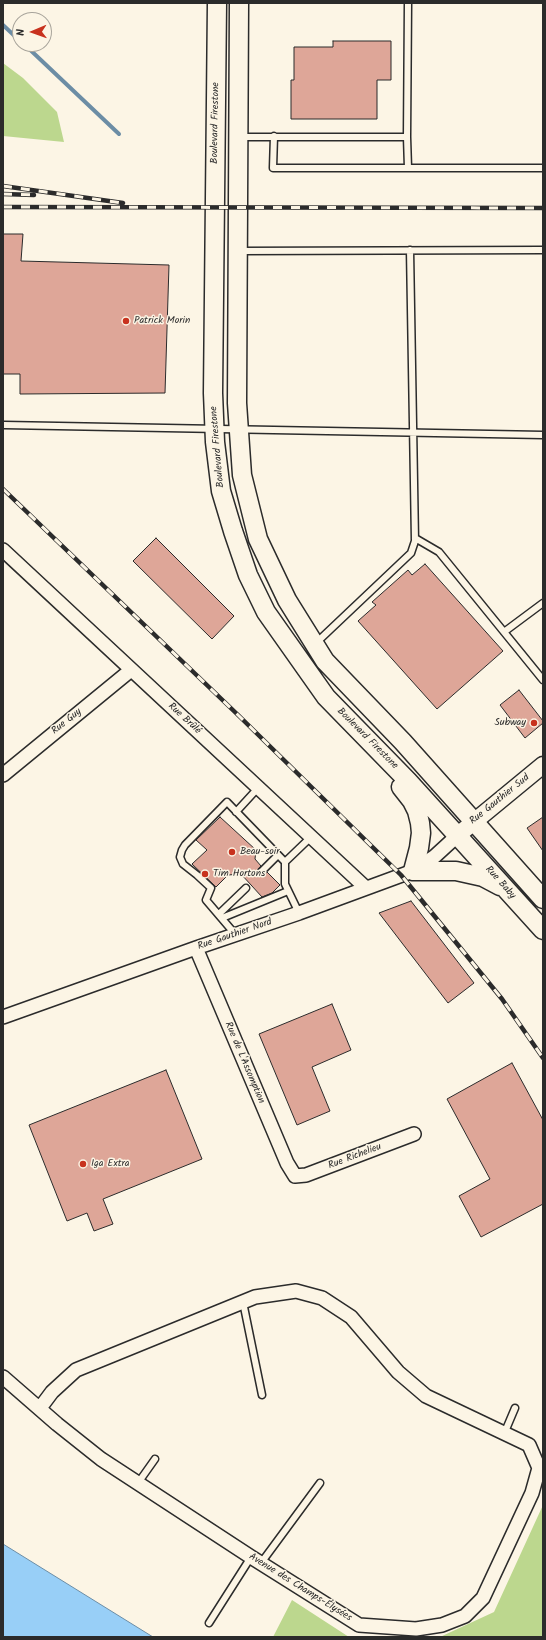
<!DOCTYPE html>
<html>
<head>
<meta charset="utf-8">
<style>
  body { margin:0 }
  #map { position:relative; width:546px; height:1640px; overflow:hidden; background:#fcf5e5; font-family:Kalam,sans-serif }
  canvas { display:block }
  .frame { position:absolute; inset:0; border:4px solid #2b2b2b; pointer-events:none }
  .north { position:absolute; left:12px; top:12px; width:40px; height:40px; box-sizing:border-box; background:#fcf5e5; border:1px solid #a8a49b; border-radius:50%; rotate:268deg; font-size:11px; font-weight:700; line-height:16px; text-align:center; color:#2b2b2b }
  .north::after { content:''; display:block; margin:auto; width:14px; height:18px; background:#c8321e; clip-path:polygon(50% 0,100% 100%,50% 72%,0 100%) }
</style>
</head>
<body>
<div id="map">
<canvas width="546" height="1640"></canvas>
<div class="frame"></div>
<div class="north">N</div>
</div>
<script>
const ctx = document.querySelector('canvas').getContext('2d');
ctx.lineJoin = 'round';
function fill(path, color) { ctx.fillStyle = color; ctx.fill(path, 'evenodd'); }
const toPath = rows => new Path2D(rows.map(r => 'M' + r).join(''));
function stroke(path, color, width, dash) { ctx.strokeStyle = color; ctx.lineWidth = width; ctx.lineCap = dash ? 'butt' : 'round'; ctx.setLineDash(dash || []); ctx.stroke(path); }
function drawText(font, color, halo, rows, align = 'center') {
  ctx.font = font + ' Kalam,sans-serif'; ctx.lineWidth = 3; ctx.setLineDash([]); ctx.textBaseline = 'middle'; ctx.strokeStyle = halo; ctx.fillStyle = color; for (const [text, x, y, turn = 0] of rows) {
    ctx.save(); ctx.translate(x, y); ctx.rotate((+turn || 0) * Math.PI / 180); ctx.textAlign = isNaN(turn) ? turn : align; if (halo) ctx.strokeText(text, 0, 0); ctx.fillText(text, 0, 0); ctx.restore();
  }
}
fill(toPath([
  [3,63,23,78,57,112,64,142,3,136],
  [543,1505,543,1637,440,1637,494,1612],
  [292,1600,349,1637,273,1637]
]), '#bcd78e');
const water = toPath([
  [3,1544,153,1637,3,1637,3,1544]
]);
fill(water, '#98cff7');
stroke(water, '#6c8da5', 1);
stroke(toPath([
  [3,25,20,41],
  [24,44,119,134]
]), '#6c8da5', 4);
const building = toPath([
  [333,41,391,41,391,80,377,80,377,119,291,119,291,80,294,80,294,47,333,47,333,41],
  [3,234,23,234,21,261,169,265,165,393,20,394,20,374,3,374,3,234],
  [156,538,234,616,212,639,133,561,156,538],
  [425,564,503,651,437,709,358,621,376,605,372,602,408,570,412,575,425,564],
  [519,690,543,721,543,723,525,738,500,705,519,690],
  [220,817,256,850,255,859,261,866,257,870,258,875,263,876,267,872,280,885,272,893,262,897,241,874,228,875,216,887,192,864,207,850,196,840,220,817],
  [543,817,543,851,527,828,543,817],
  [411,901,474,983,448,1003,379,913,411,901],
  [332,1004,351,1050,312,1067,330,1111,297,1125,259,1034,332,1004],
  [512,1063,543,1120,543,1204,481,1237,459,1196,490,1179,447,1099,512,1063],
  [166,1070,202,1159,103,1199,113,1224,94,1231,87,1213,67,1221,29,1125,166,1070]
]);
fill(building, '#dea698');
stroke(building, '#2b2b2b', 1);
const service = toPath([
  [274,136,273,168,543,168],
  [239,137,407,137,408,3],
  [407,137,408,168],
  [239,251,543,250],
  [4,425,543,435],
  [415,538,439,552,543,680],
  [504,632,543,603],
  [316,643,411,553,415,541,410,250],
  [236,812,258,788],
  [285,862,311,837],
  [261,872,278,855],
  [219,914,246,888],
  [222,918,288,891],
  [235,934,206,900,211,888,197,875,183,864,180,857,182,850,185,845,227,802,285,862,285,884,299,913],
  [243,1302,262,1395],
  [504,1434,515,1408],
  [138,1483,155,1459],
  [261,1563,320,1483],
  [209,1623,251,1557]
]);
const minor = toPath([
  [3,550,366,888],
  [3,775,131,670],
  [196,948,287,1163,295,1176,306,1175,414,1134],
  [3,1017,196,948,299,913,413,871,434,857,458,835],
  [3,1377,57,1424,101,1459,251,1557,359,1625,416,1629,442,1625,465,1616,483,1598,532,1493,539,1468,529,1445,426,1396,398,1372,351,1317,322,1298,296,1291,255,1297,76,1370,52,1392,40,1408]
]);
const tertiary = toPath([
  [458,835,543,765]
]);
const secondary = toPath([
  [217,3,213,393,215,442,221,491,233,531,248,575,266,612,326,697,408,781,543,930],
  [239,3,237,403,242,475,258,539,287,600,325,661,403,742,543,899],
  [401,787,412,801,417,811,420,823,421,833,419,848,413,871,456,871,483,877,500,886]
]);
stroke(service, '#2b2b2b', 9);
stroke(minor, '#2b2b2b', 16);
stroke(tertiary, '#2b2b2b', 19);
stroke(secondary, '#2b2b2b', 21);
stroke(service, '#fcf5e5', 6);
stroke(minor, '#fcf5e5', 13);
stroke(tertiary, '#fcf5e5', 16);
stroke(secondary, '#fcf5e5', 18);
const rail = toPath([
  [3,186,123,203],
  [3,194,34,195],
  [3,207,543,208],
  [3,489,237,714,401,875,502,999,543,1058]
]);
stroke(rail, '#2b2b2b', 4.5);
stroke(rail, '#fcf5e5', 3, [9]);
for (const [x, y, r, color] of [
  [126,321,4,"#c8321e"],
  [534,723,4,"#c8321e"],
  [232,852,4,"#c8321e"],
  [205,874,4,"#c8321e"],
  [83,1164,4,"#c8321e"]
]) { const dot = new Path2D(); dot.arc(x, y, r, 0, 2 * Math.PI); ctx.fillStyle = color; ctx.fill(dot); stroke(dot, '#fcf5e5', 1.5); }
drawText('10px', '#2b2b2b', '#fcf5e5', [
  ["Boulevard Firestone",216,123,-89],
  ["Boulevard Firestone",218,447,-95],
  ["Rue Brûlé",184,719,43],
  ["Rue Guy",67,722,-39],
  ["Boulevard Firestone",367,739,45],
  ["Rue Gauthier Sud",500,800,-39],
  ["Rue Baby",500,883,48],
  ["Rue Gauthier Nord",235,935,-19],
  ["Rue de L'Assomption",244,1063,67],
  ["Rue Richelieu",355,1157,-21],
  ["Avenue des Champs-Élysées",300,1588,32]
]);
drawText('10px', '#2b2b2b', '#fcf5e5', [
  ["Patrick Morin",134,321],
  ["Subway",526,723,"right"],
  ["Beau-soir",240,852],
  ["Tim Hortons",213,874],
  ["Iga Extra",91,1164]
], 'left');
</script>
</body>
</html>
